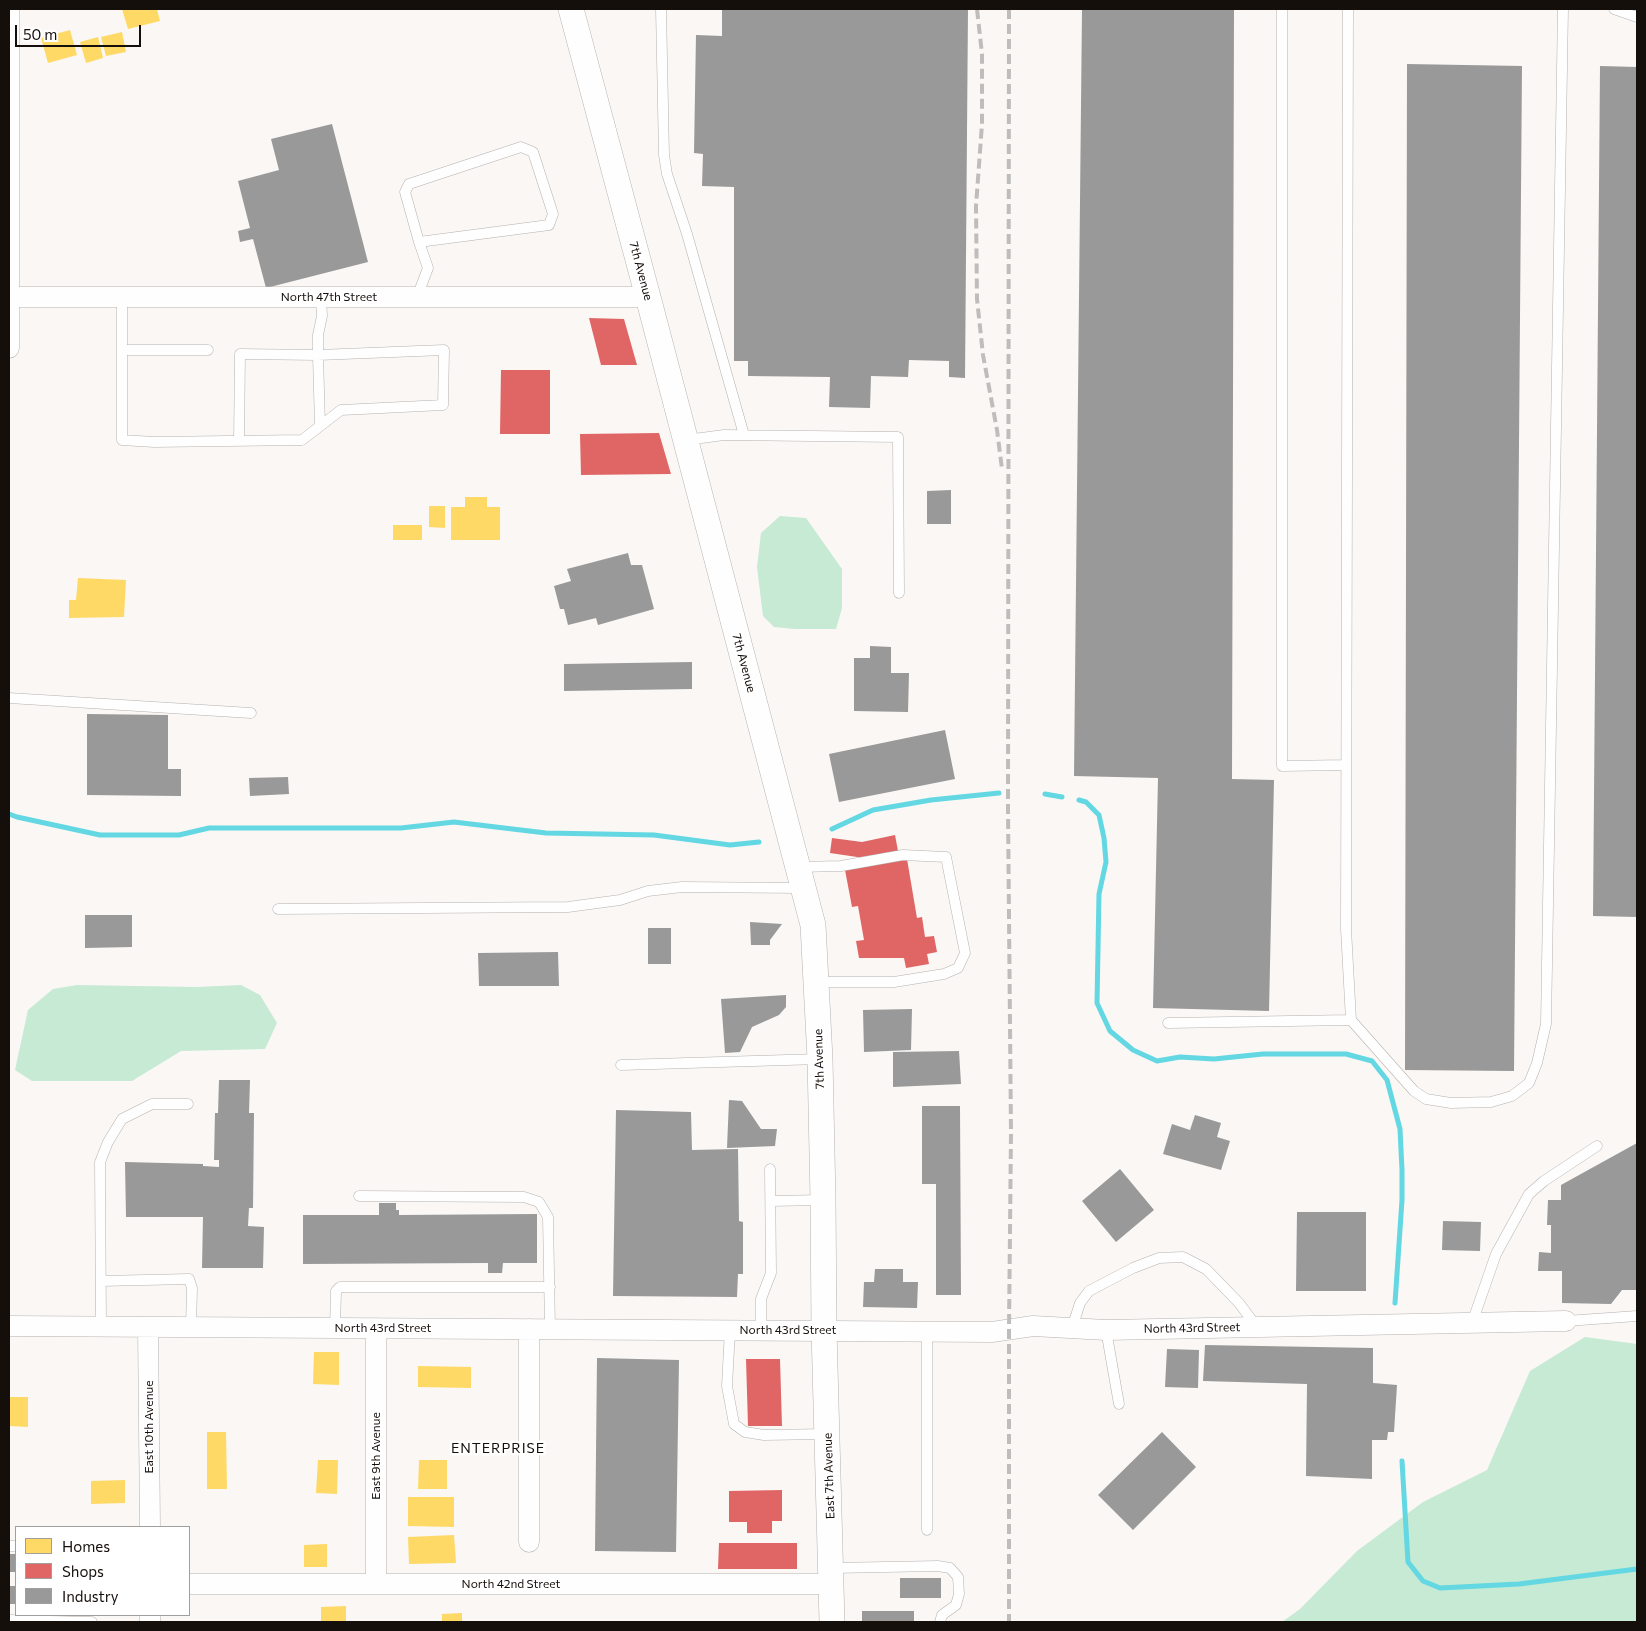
<!DOCTYPE html>
<html>
<head>
<meta charset="utf-8">
<style>
  body { margin:0 }
  #map { position:relative; width:1646px; height:1631px; overflow:hidden; background:#faf7f5; font-family:Commissioner,sans-serif }
  canvas { display:block }
  .frame { position:absolute; inset:0; border:10px solid #150f0c; pointer-events:none }
  .legend { position:absolute; left:15px; top:1526px; width:175px; height:90px; box-sizing:border-box; background:#fff; border:1px solid #a19f9e; margin:0; padding:6px 9px; list-style:none; font-size:15px; color:#150f0c }
  .legend li { display:flex; align-items:center; gap:10px; height:25px }
  .legend b { width:25px; border:1px solid #a19f9e }
  .scale { position:absolute; left:15px; top:25px; width:126px; height:22px; box-sizing:border-box; border:2px solid #150f0c; border-top:0; padding-left:6px; font-size:15px; line-height:18px; white-space:nowrap; color:#150f0c; -webkit-text-stroke:4px #fff; paint-order:stroke }
</style>
</head>
<body>
<div id="map">
<canvas width="1646" height="1631"></canvas>
<div class="frame"></div>
<ul class="legend">
<li><b style="height:14px;background:#ffd966"></b>Homes</li>
<li><b style="height:14px;background:#e06666"></b>Shops</li>
<li><b style="height:14px;background:#999"></b>Industry</li>
</ul>
<div class="scale">50 m</div>
</div>
<script>
const ctx = document.querySelector('canvas').getContext('2d');
ctx.lineJoin = 'round';
function fill(path, color) { ctx.fillStyle = color; ctx.fill(path, 'evenodd'); }
const toPath = rows => new Path2D(rows.map(r => 'M' + r).join(''));
function stroke(path, color, width, dash) { ctx.strokeStyle = color; ctx.lineWidth = width; ctx.lineCap = dash ? 'butt' : 'round'; ctx.setLineDash(dash || []); ctx.stroke(path); }
function drawText(font, color, halo, rows, align = 'center') {
  ctx.font = font + ' Commissioner,sans-serif'; ctx.lineWidth = 5; ctx.setLineDash([]); ctx.textBaseline = 'middle'; ctx.strokeStyle = halo; ctx.fillStyle = color; for (const [text, x, y, turn = 0] of rows) {
    ctx.save(); ctx.translate(x, y); ctx.rotate((+turn || 0) * Math.PI / 180); ctx.textAlign = isNaN(turn) ? turn : align; if (halo) ctx.strokeText(text, 0, 0); ctx.fillText(text, 0, 0); ctx.restore();
  }
}
fill(toPath([
  [780,516,806,518,842,569,842,608,836,629,795,629,774,627,763,616,757,567,761,533],
  [77,985,196,987,241,985,260,995,277,1023,265,1049,181,1051,132,1081,32,1081,15,1070,28,1010,53,989],
  [1585,1337,1637,1344,1637,1622,1282,1622,1300,1609,1357,1551,1423,1502,1487,1470,1530,1371]
]), '#c6ead3');
fill(toPath([
  [122,9,157,9,160,21,128,29],
  [70,30,77,55,48,63,41,38],
  [122,32,126,52,106,56,101,37],
  [98,37,103,58,86,63,80,42],
  [465,497,487,497,487,507,500,507,500,540,451,540,451,507,465,507],
  [429,506,445,506,445,528,429,527],
  [393,525,422,525,422,540,393,540],
  [78,578,126,580,124,617,69,618,69,600,76,600],
  [314,1352,339,1352,339,1385,313,1384],
  [418,1366,471,1367,471,1388,418,1387],
  [9,1397,28,1397,28,1427,9,1426],
  [207,1432,226,1432,227,1489,207,1489],
  [318,1460,338,1460,337,1494,316,1493],
  [419,1460,447,1460,447,1489,418,1489],
  [125,1480,125,1503,91,1504,91,1481],
  [408,1497,454,1497,454,1527,408,1526],
  [454,1535,456,1563,409,1564,408,1537],
  [327,1544,327,1567,304,1567,304,1545],
  [346,1606,346,1622,321,1622,321,1607],
  [462,1613,462,1622,442,1622,442,1614]
]), '#ffd966');
fill(toPath([
  [589,318,624,319,637,365,601,365],
  [501,370,550,370,550,434,500,434],
  [659,433,671,474,581,475,580,434],
  [895,835,898,851,864,858,830,853,832,838,862,842],
  [907,859,917,918,922,917,925,937,934,936,937,952,927,954,929,964,906,968,904,958,859,958,856,941,864,940,858,906,852,907,845,870],
  [746,1359,780,1359,782,1426,748,1426],
  [782,1490,782,1521,772,1521,772,1533,747,1533,747,1522,729,1522,729,1491],
  [719,1543,797,1543,797,1569,718,1569]
]), '#e06666');
fill(toPath([
  [722,9,968,9,965,378,949,377,949,361,909,360,908,377,871,376,870,408,829,407,830,377,748,376,748,361,734,361,734,187,702,186,703,154,694,153,696,35,722,36],
  [1082,9,1234,9,1232,779,1274,780,1269,1011,1153,1008,1158,778,1074,776],
  [1407,64,1522,66,1514,1071,1405,1070],
  [1600,66,1637,67,1637,917,1593,916],
  [332,124,368,262,266,288,253,239,240,242,238,231,250,228,238,181,279,170,271,139],
  [951,490,951,524,927,524,927,491],
  [628,553,631,565,642,565,654,609,598,625,596,618,568,625,564,609,560,609,554,586,571,581,567,569],
  [870,646,891,647,891,673,909,673,908,712,854,711,854,658,870,658],
  [692,662,692,689,564,691,564,664],
  [87,714,168,715,168,769,181,769,181,796,87,795],
  [945,730,955,779,839,802,829,754],
  [288,777,289,794,250,796,249,778],
  [85,915,132,915,132,947,85,948],
  [750,922,782,924,770,940,770,945,751,945],
  [648,928,671,928,671,964,648,964],
  [558,952,559,986,479,986,478,953],
  [786,995,786,1007,779,1015,752,1027,740,1052,725,1053,721,999],
  [912,1009,911,1050,864,1052,863,1010],
  [959,1051,961,1084,893,1087,893,1052],
  [219,1080,250,1080,249,1113,254,1113,253,1208,249,1208,248,1226,264,1227,263,1268,202,1268,203,1217,126,1217,125,1162,203,1164,203,1166,219,1167,219,1160,214,1160,215,1113,218,1113],
  [729,1100,742,1101,761,1129,777,1129,775,1146,727,1148],
  [922,1106,960,1106,961,1295,936,1295,936,1184,922,1184],
  [616,1110,691,1112,692,1150,738,1149,739,1221,743,1222,743,1274,738,1274,737,1297,613,1296],
  [1195,1115,1221,1123,1217,1137,1230,1141,1221,1170,1163,1154,1172,1124,1190,1130],
  [1637,1143,1637,1290,1622,1290,1611,1304,1562,1303,1562,1271,1538,1271,1539,1252,1551,1253,1551,1225,1547,1225,1548,1200,1561,1200,1561,1185],
  [1120,1169,1154,1210,1116,1242,1082,1201],
  [379,1203,396,1203,396,1210,399,1210,399,1215,537,1214,537,1263,503,1263,502,1273,488,1273,488,1263,303,1264,303,1215,379,1215],
  [1297,1212,1366,1212,1366,1291,1296,1291],
  [1443,1221,1481,1222,1480,1251,1442,1250],
  [875,1269,903,1269,903,1282,918,1282,917,1308,863,1307,864,1282,874,1282],
  [1205,1345,1373,1348,1373,1383,1397,1385,1394,1432,1388,1432,1387,1440,1372,1440,1372,1479,1306,1476,1307,1384,1203,1381],
  [1167,1349,1199,1350,1198,1388,1165,1387],
  [597,1358,679,1360,676,1552,595,1551],
  [1162,1432,1196,1467,1133,1530,1098,1495],
  [9,1554,16,1554,16,1572,9,1572],
  [900,1578,941,1578,941,1598,900,1598],
  [9,1586,16,1586,16,1604,9,1604],
  [862,1611,914,1611,914,1622,862,1622]
]), '#999');
stroke(toPath([
  [1045,794,1062,797],
  [1079,800,1086,802,1099,815,1104,838,1106,862,1099,894,1097,1003,1110,1031,1133,1050,1157,1061,1180,1057,1214,1059,1263,1054,1346,1054,1372,1061,1387,1080,1400,1129,1402,1170,1402,1200,1395,1303],
  [9,814,17,817,100,835,179,835,209,828,401,828,454,822,546,833,654,835,730,845,759,842],
  [832,829,873,810,931,800,999,793],
  [1402,1461,1408,1562,1423,1581,1440,1588,1519,1584,1637,1569]
]), '#63d7e2', 5);
const service = toPath([
  [661,9,664,155,667,174,687,234,744,435],
  [1282,9,1282,766,1346,765],
  [1348,9,1346,929,1351,1020,1414,1091,1426,1099,1451,1103,1491,1102,1512,1096,1529,1083,1537,1063,1546,1024,1563,9],
  [1614,9,1637,17],
  [122,297,122,440,154,442,302,440,341,410,443,405,444,350,318,355,320,426],
  [417,297,428,268,419,242,405,192,409,184,521,147,533,152,553,214,549,225,419,242],
  [122,350,208,350],
  [686,440,724,435,898,437,899,593],
  [239,441,240,354,318,355,318,335,322,316,321,298],
  [9,698,251,713],
  [798,867,841,866,903,855,946,857,965,953,958,968,944,974,894,982,817,982],
  [278,909,568,907,620,900,648,891,682,887,802,888],
  [1168,1023,1351,1020],
  [621,1065,820,1059],
  [359,1196,524,1197,539,1202,548,1217,550,1329],
  [771,1201,822,1200],
  [101,1281,189,1279,192,1288,191,1328],
  [1566,1321,1637,1316],
  [1472,1323,1496,1254,1529,1194,1544,1181,1597,1146],
  [101,1327,100,1162,108,1142,122,1119,152,1104,188,1104],
  [335,1328,336,1291,340,1287,550,1287],
  [1072,1328,1080,1303,1089,1291,1133,1268,1159,1258,1183,1257,1206,1269,1239,1303,1257,1327],
  [730,1330,727,1386,734,1424,745,1432,764,1435,826,1434],
  [761,1330,761,1299,771,1273,770,1169],
  [1106,1330,1119,1404],
  [927,1331,927,1530],
  [9,1546,16,1546],
  [832,1568,938,1566,950,1568,958,1577,959,1594,956,1605,942,1615,940,1622],
  [9,1620,92,1622]
]);
const minor = toPath([
  [9,297,648,297],
  [9,348,9,9],
  [9,1326,992,1332,1033,1326,1106,1330,1566,1321],
  [148,1327,150,1527],
  [376,1328,376,1584],
  [529,1542,529,1329],
  [189,1584,832,1584],
  [150,1622,150,1615]
]);
const tertiary = toPath([
  [571,9,648,297,813,925,820,1059,823,1200,824,1330,832,1622]
]);
stroke(service, '#b5b1af', 11);
stroke(minor, '#b5b1af', 21);
stroke(tertiary, '#b5b1af', 26);
stroke(service, '#fefefe', 10);
stroke(minor, '#fefefe', 20);
stroke(tertiary, '#fefefe', 25);
stroke(toPath([
  [977,9,982,54,982,124,976,206,977,299,983,355,997,430,1002,469],
  [1009,9,1008,809,1011,1133,1009,1329,1009,1622]
]), '#bebdbc', 4, [10, 5]);
drawText('12px', '#150f0c', '#fff', [
  ["7th Avenue",641,271,75],
  ["North 47th Street",329,297],
  ["7th Avenue",744,663,75],
  ["7th Avenue",819,1059,-92],
  ["North 43rd Street",383,1328],
  ["North 43rd Street",1192,1328,-1],
  ["North 43rd Street",788,1330],
  ["East 10th Avenue",149,1427,-90],
  ["East 9th Avenue",376,1456,-90],
  ["East 7th Avenue",829,1476,-92],
  ["North 42nd Street",511,1584]
]);
ctx.letterSpacing = '1px';
drawText('14px', '#150f0c', '#fff', [
  ["ENTERPRISE",498,1448]
]);
ctx.letterSpacing = '0px';
</script>
</body>
</html>
